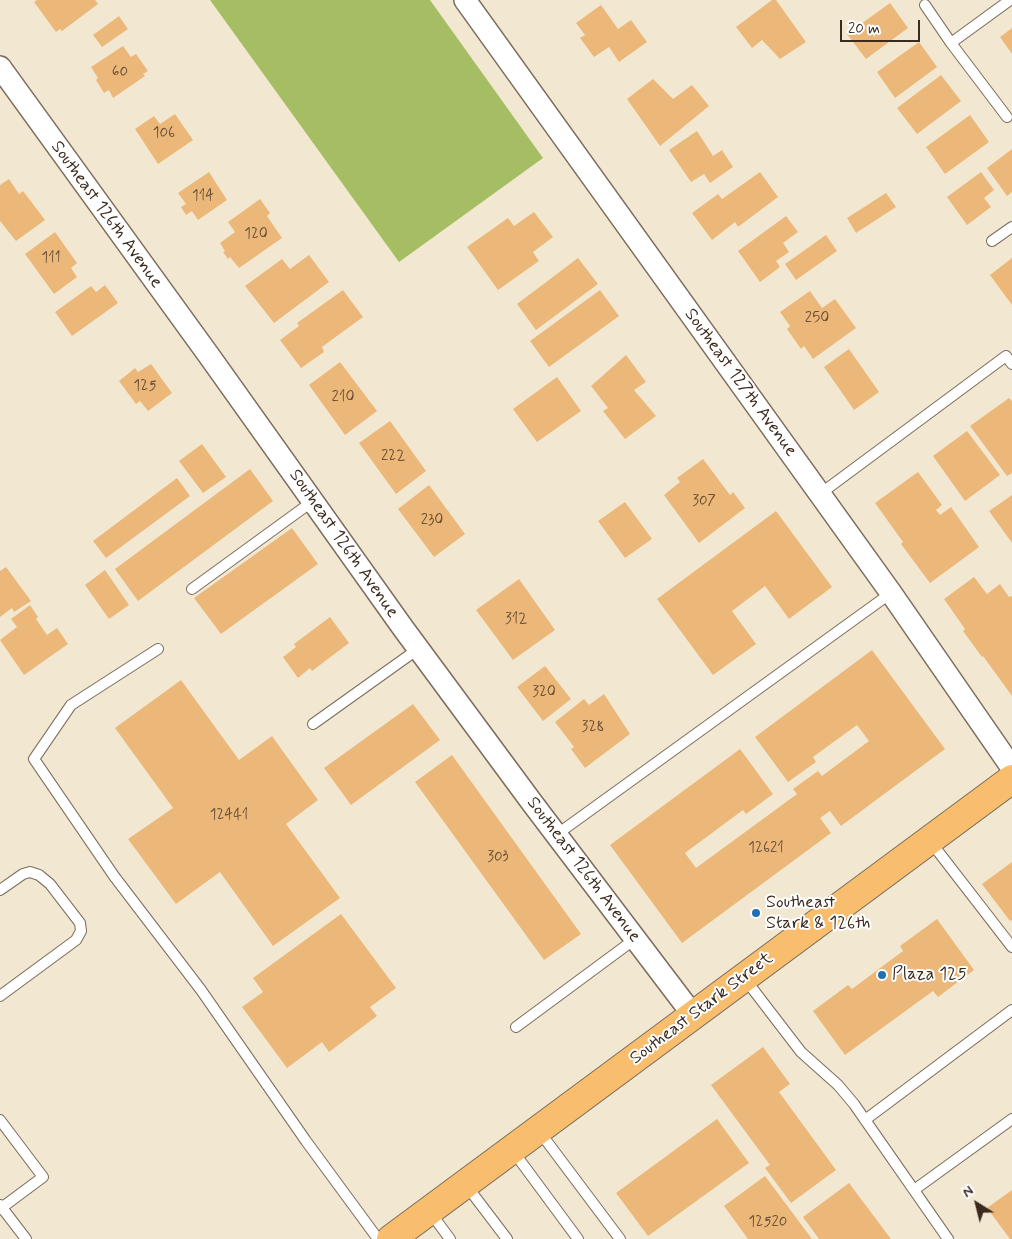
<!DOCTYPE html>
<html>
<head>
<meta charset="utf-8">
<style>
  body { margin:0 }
  #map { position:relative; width:1012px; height:1239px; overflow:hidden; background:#f2e8d1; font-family:Mynerve,sans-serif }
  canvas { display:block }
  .north { position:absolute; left:952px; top:1179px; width:50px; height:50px; -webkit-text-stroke:4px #fff; paint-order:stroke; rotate:324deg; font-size:14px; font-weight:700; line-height:20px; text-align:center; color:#3b2a1e }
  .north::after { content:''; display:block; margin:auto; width:18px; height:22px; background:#3b2a1e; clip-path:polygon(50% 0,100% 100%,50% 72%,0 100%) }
  .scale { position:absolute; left:840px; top:20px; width:80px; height:22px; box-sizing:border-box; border:2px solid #3b2a1e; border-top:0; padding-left:6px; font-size:15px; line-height:18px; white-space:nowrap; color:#3b2a1e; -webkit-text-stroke:4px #fff; paint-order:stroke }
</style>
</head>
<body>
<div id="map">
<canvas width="1012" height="1239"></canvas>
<div class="north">N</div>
<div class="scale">20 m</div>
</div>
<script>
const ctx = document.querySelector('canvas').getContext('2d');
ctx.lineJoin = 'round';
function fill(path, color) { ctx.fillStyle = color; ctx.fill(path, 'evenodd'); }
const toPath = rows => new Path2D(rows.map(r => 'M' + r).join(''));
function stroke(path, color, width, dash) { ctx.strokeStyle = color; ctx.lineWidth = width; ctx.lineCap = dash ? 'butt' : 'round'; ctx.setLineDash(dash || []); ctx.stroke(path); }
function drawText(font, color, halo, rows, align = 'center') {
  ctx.font = font + ' Mynerve,sans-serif'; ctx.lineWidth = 4; ctx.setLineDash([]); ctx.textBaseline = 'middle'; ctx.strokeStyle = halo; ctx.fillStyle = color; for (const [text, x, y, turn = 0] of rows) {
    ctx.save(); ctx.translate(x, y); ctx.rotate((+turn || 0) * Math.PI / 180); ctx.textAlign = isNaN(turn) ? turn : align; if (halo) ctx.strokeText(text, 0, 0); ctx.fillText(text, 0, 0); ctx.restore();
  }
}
fill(toPath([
  [210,0,430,0,543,158,399,262]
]), '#a5bd63');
fill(toPath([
  [37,0,95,0,98,4,62,31,60,29,56,32,34,2],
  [772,0,776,0,806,42,780,59,762,40,752,48,736,27],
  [890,3,908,28,866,59,847,34],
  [601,5,618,29,631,20,647,42,619,62,609,47,594,57,580,38,585,35,576,23],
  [119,16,128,29,102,47,93,35],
  [1012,28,1012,54,1000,37],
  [919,42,937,67,895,98,877,72],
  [123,46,131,57,136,54,148,71,143,74,145,76,113,98,109,90,104,93,96,80,98,78,91,67],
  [941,75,961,101,917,134,897,108],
  [653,79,673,99,692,85,709,106,660,146,627,99],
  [175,114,193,140,158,164,135,129,154,116,160,124],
  [970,115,989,142,945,174,926,147],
  [697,131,713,156,722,150,733,167,710,183,704,174,691,182,669,150],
  [1012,149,1012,192,1007,196,987,168],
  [209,172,227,200,198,220,192,211,186,215,181,207,186,204,178,193],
  [760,172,778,197,738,227,735,222,712,240,692,213,718,194,722,199],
  [981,172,994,190,984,198,991,207,967,225,947,197],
  [9,179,19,194,23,191,45,220,16,241,0,221,0,185],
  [886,193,896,207,856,233,847,218],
  [260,199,270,213,267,216,282,238,239,268,230,257,228,259,223,252,225,251,220,243,235,232,228,222],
  [534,212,553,237,533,252,539,261,498,290,467,247,508,218,514,226],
  [786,216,798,232,783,243,789,252,776,261,780,267,760,282,738,251],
  [55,232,77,263,71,268,77,277,54,294,25,254],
  [826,235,837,251,796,280,785,264],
  [309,255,329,282,274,323,245,286,282,259,290,269],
  [578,258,598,284,536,330,517,304],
  [1012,258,1012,305,990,275],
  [105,285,118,303,72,336,55,312,91,286,96,292],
  [343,290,363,317,322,347,324,352,301,368,280,340,299,326,297,323],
  [600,290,619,316,549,367,530,341],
  [810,291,822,308,835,299,856,328,813,359,804,346,801,349,787,329,790,326,780,312],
  [849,349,879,392,854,410,824,367],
  [626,355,646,382,634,390,656,416,625,439,603,411,608,408,591,386],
  [340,362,377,411,345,435,309,385],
  [151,364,172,393,148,411,140,401,136,404,119,381,135,368,138,372],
  [557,377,581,411,537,442,513,409],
  [1009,398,1012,401,1012,473,1007,476,970,426],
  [390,421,426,471,396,494,359,443],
  [967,431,1000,475,965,501,933,456],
  [202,444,226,477,203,493,179,461],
  [703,459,730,495,733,492,745,508,699,543,664,495,680,482,677,478],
  [250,469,273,501,138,601,115,569],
  [918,472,942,505,936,510,940,515,951,507,979,547,930,583,901,544,903,542,875,503],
  [177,478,190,496,106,558,93,541],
  [429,485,465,534,434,557,398,509],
  [1012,495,1012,543,989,511],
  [625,502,652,539,625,558,598,521],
  [776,511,832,587,789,619,765,586,732,611,756,644,713,675,657,599],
  [292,528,318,564,221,634,194,598],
  [6,567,31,601,14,612,12,608,0,617,0,571],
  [105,570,129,605,109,619,85,585],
  [974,577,987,594,1000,584,1009,597,1012,596,1012,696,983,656,982,657,963,631,965,629,944,599],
  [519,579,555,630,513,660,476,610],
  [30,605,38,617,36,619,47,635,57,628,68,644,24,675,0,640,17,627,11,619],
  [330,617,349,643,312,671,310,668,298,678,283,657,296,647,294,644],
  [872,650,945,749,841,826,830,811,820,818,831,833,682,943,610,845,740,749,773,794,746,814,743,810,685,853,696,868,797,794,793,789,818,771,822,776,869,741,857,725,813,757,816,762,788,782,755,737],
  [545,666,571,699,543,721,517,687],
  [181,680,239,760,272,736,318,800,286,824,340,898,273,946,220,872,176,904,128,839,173,808,115,728],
  [604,694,630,734,585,768,571,749,574,747,555,722,584,699,589,705],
  [413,704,440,740,351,805,324,768],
  [452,755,581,934,544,960,415,782],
  [1012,862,1012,920,1010,921,982,884],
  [341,914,396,988,370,1007,377,1016,329,1052,322,1042,287,1068,242,1007,263,992,253,978],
  [937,919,974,970,938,997,933,991,845,1055,813,1011,848,985,852,989,903,951,900,946],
  [763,1047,790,1084,779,1092,836,1170,791,1203,765,1168,770,1165,711,1085],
  [717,1119,749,1163,648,1236,616,1193],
  [765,1176,812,1239,748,1239,724,1206],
  [849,1183,891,1239,819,1239,803,1217],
  [1012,1190,1012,1239,1010,1239,987,1208]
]), '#ecb87a');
const lane = toPath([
  [925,5,951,43,1010,0],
  [951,43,1007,117],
  [992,241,1012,227],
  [820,494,1006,356,1012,364],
  [192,589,313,501],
  [158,649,71,705,34,759,114,876,201,990,306,1141,378,1239],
  [313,724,418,649],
  [556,835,891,593],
  [930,841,1012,947],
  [0,890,23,874,30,872,39,875,50,884,80,923,81,931,76,940,0,996],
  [745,979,801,1052,838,1085,854,1104,948,1239],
  [516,1027,635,939],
  [0,1120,43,1177,0,1209],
  [865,1120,1012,1010],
  [539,1131,620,1239],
  [513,1151,578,1239],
  [466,1185,507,1239],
  [914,1190,1012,1119],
  [0,1205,26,1239],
  [430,1212,450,1239]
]);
const street = toPath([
  [465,0,891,593,1012,768],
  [0,67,210,357,403,628,533,804,693,1015]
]);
const primary = toPath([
  [391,1239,1012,779]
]);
stroke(lane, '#7b6c5d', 12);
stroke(street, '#7b6c5d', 24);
stroke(primary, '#7b6c5d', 30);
stroke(lane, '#fff', 10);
stroke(street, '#fff', 21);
stroke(primary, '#f9be6d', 28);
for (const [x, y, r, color] of [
  [756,913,5,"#1f6fb2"],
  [882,975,5,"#1f6fb2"]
]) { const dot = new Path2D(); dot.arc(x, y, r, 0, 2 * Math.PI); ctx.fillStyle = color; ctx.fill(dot); stroke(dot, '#fff', 2); }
drawText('15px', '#674e35', null, [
  ["60",120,73],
  ["106",164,134],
  ["114",203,197],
  ["120",256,235],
  ["111",51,259],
  ["250",817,319],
  ["125",145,387],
  ["210",343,398],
  ["222",393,457],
  ["307",704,502],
  ["230",432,521],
  ["312",516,620],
  ["320",544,693],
  ["328",593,728],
  ["12441",229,816],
  ["12621",766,849],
  ["303",498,858],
  ["12520",768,1223]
]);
drawText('18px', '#3b2a1e', '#fff', [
  ["Southeast 126th Avenue",106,215,54],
  ["Southeast 127th Avenue",740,383,54],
  ["Southeast 126th Avenue",343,544,55],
  ["Southeast 126th Avenue",583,870,53],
  ["Southeast Stark Street",702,1009,-37]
]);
drawText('18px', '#3b2a1e', '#fff', [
  ["Southeast",766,903],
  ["Stark & 126th",766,924],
  ["Plaza 125",892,975]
], 'left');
</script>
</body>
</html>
